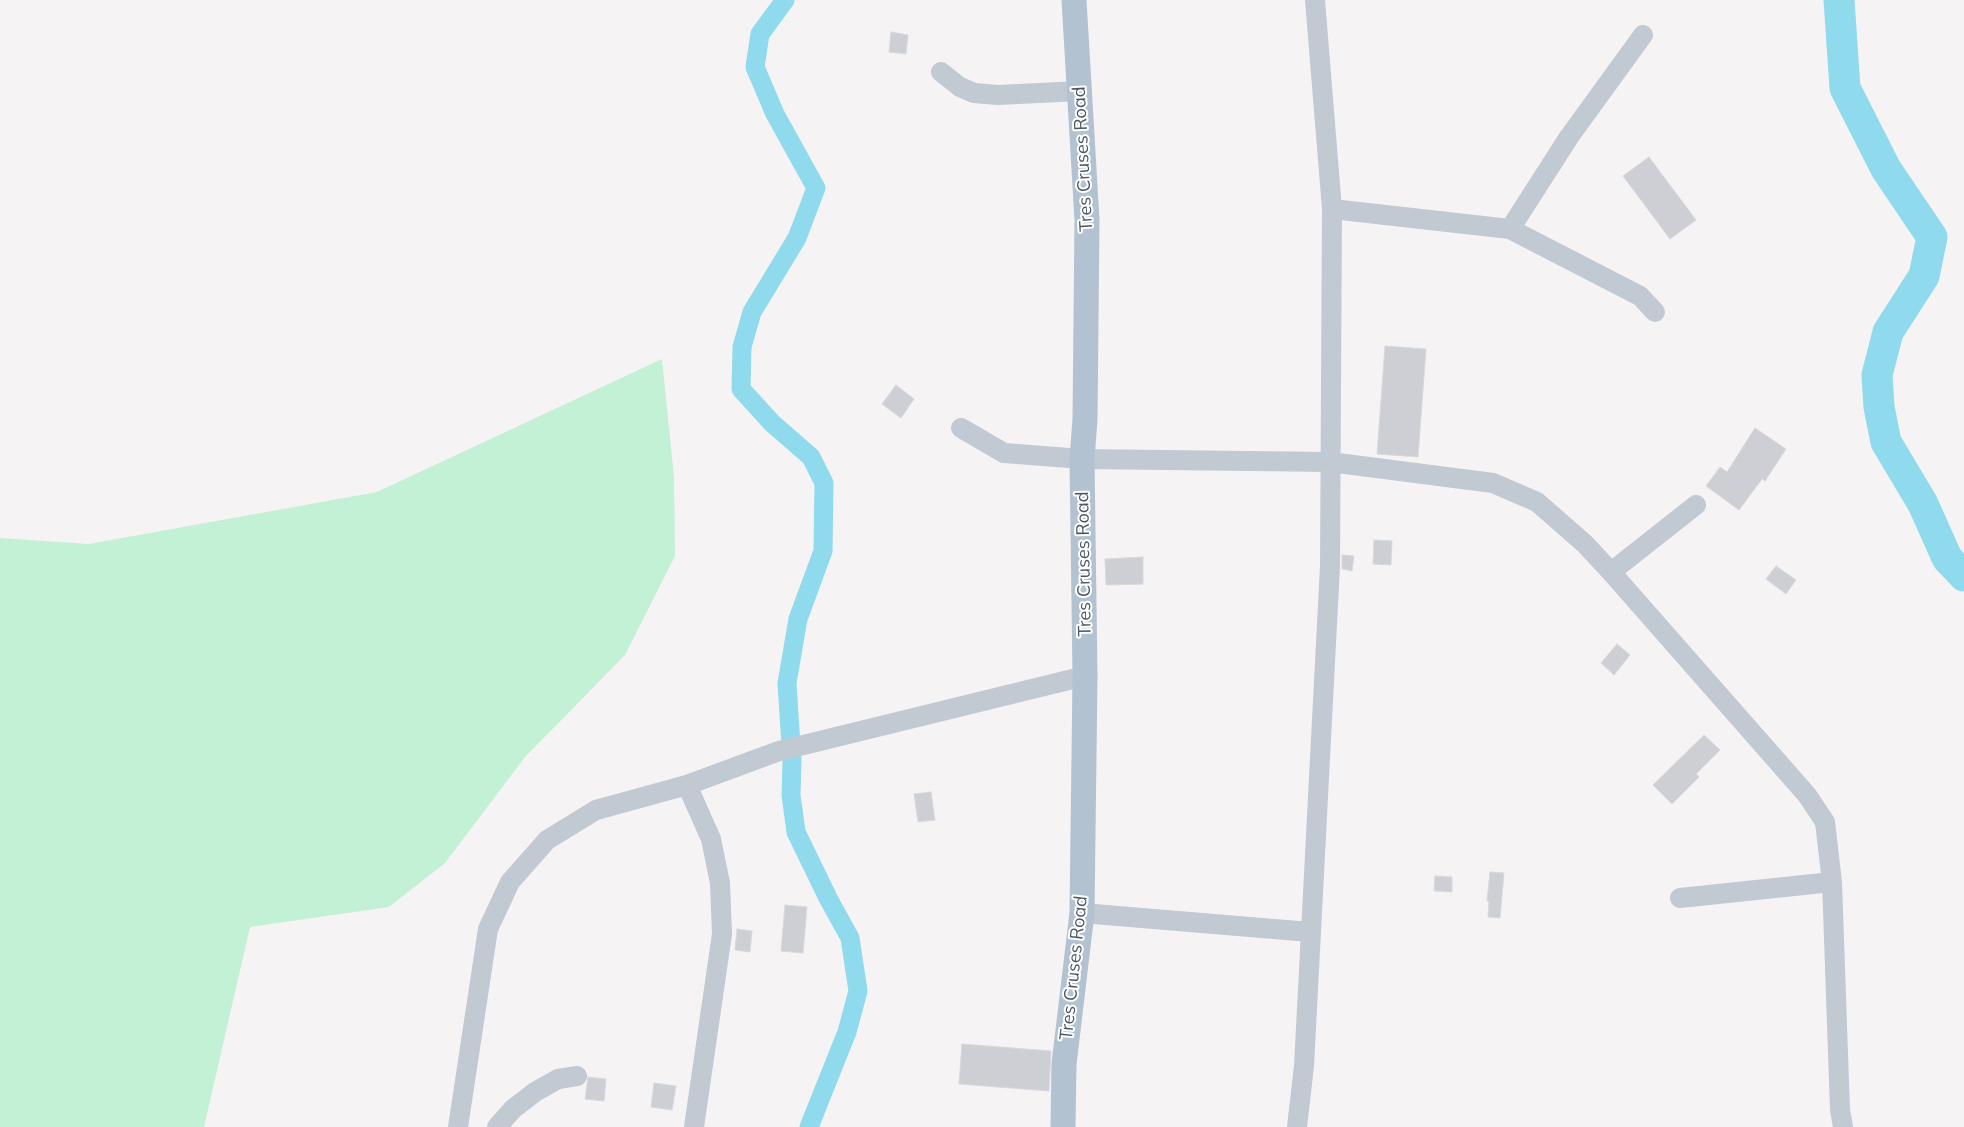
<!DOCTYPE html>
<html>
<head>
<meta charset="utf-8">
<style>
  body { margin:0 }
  canvas { display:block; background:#f5f3f3 }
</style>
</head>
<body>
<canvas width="1964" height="1127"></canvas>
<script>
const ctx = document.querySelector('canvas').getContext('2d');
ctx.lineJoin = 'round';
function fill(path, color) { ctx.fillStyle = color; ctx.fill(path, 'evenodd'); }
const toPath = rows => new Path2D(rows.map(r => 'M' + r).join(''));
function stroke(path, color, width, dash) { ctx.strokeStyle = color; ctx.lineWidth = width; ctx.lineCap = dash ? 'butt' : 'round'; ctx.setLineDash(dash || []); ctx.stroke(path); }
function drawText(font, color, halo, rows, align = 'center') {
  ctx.font = font + ' Mulish,sans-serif'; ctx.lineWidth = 4; ctx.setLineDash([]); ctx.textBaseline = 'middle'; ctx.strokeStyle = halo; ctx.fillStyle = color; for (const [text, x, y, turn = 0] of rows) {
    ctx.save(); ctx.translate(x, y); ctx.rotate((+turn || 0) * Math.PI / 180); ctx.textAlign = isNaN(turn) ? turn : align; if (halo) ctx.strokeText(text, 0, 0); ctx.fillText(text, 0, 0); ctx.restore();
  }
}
fill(toPath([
  [662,359,674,477,675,556,625,655,525,757,445,863,389,907,250,927,204,1127,0,1127,0,538,89,544,377,492]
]), '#c3f1d5');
stroke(toPath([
  [785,0,760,34,755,67,775,114,816,188,797,238,752,312,742,347,741,389,772,423,811,457,824,483,823,551,798,619,787,683,792,761,791,795,796,832,828,898,850,938,858,991,847,1032,809,1127]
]), '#90daee', 19);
stroke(toPath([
  [1839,0,1845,88,1886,169,1932,237,1924,276,1888,332,1877,375,1879,407,1886,442,1923,504,1947,558,1964,576]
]), '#90daee', 31);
const building = toPath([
  [891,32,908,35,906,54,889,52,891,32],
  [1649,157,1696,220,1670,239,1623,176,1649,157],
  [1385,346,1426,349,1418,457,1377,454,1385,346],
  [896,385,914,399,901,418,882,404,896,385],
  [1755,428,1786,449,1765,481,1762,479,1739,510,1706,486,1720,467,1727,472,1755,428],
  [1374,540,1392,541,1391,565,1373,564,1374,540],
  [1342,555,1354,556,1352,571,1342,569,1342,555],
  [1143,557,1143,584,1106,585,1105,559,1143,557],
  [1776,566,1796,580,1786,594,1766,579,1776,566],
  [1617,644,1630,655,1614,675,1601,663,1617,644],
  [1704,735,1720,750,1696,774,1699,777,1672,804,1653,785,1704,735],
  [931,792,935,820,918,822,914,794,931,792],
  [1490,872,1504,873,1500,918,1488,917,1489,901,1487,901,1490,872],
  [1435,876,1452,877,1452,892,1434,891,1435,876],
  [785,905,807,907,803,953,781,951,785,905],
  [737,929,752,931,750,952,735,950,737,929],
  [962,1044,1051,1051,1049,1091,959,1084,962,1044],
  [588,1077,606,1079,604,1101,585,1099,588,1077],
  [654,1083,676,1086,672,1110,651,1107,654,1083]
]);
fill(building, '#cdcfd5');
stroke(building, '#d7d9de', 1);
stroke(toPath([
  [941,72,960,87,974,93,998,95,1080,91],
  [1332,209,1510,229,1640,296,1655,312],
  [1510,229,1569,137,1643,35],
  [961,428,1004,453,1082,459,1330,462,1493,483,1537,502,1585,544,1611,572,1807,795,1825,822,1832,882],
  [1611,572,1696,505],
  [687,785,711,839,720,883,722,934,694,1127],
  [1680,898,1832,882,1840,1110,1843,1127],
  [1082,913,1310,932],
  [458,1127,488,929,510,882,547,840,596,810,687,785,779,751,1085,676],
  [497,1127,513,1109,535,1092,558,1079,577,1076],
  [1297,1127,1304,1066,1330,566,1332,209,1315,0]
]), '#c1cad2', 20);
stroke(toPath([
  [1063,1127,1064,1064,1082,913,1085,676,1082,459,1085,419,1087,220,1074,0]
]), '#b3c2d1', 25);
drawText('18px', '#4a5661', '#fff', [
  ["Tres Cruses Road",1083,159,-93],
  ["Tres Cruses Road",1084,564,-91],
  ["Tres Cruses Road",1074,968,-84]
]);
</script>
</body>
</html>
